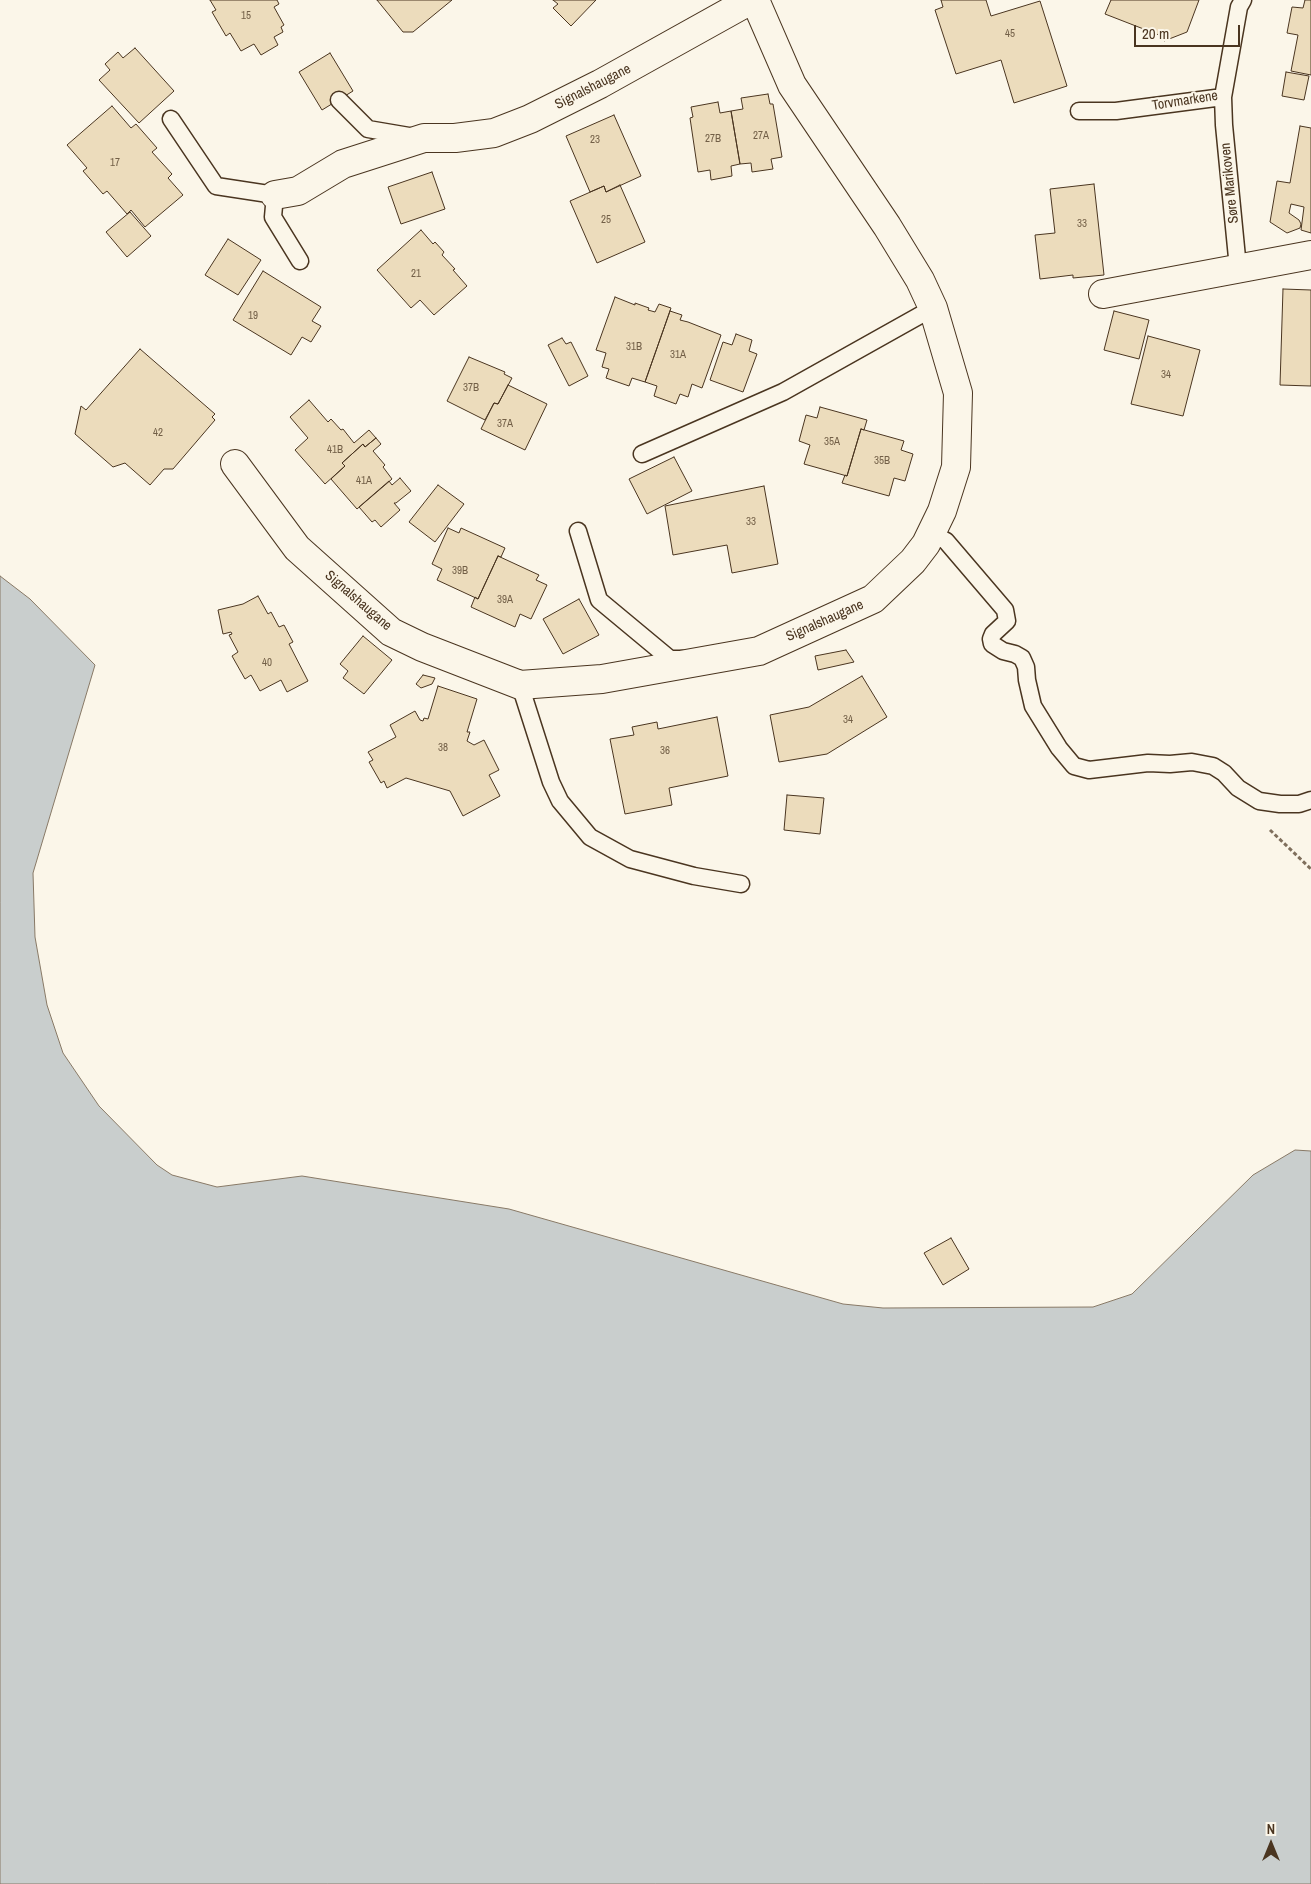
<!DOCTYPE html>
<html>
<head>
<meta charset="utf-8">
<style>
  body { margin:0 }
  #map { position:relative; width:1311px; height:1884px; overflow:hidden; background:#fbf6e9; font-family:"Archivo Narrow",sans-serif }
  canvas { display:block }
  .north { position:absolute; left:1246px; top:1819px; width:50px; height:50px; -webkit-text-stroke:4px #fbf6e9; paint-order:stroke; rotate:0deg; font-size:14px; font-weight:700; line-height:20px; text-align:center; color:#4a3520 }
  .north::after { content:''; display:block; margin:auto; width:18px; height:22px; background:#4a3520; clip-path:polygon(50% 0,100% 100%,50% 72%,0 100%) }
  .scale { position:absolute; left:1134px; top:25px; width:106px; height:22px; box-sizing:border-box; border:2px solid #4a3520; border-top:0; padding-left:6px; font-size:15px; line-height:18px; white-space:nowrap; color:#4a3520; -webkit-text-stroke:4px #fbf6e9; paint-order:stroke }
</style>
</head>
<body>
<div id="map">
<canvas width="1311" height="1884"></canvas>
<div class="north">N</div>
<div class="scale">20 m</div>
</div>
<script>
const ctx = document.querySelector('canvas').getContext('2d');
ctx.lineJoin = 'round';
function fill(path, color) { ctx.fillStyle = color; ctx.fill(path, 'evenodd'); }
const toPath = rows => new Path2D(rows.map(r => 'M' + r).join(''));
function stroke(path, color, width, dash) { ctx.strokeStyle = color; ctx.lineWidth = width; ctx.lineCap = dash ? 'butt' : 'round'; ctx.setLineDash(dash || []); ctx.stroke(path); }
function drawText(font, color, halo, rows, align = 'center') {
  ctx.font = font + ' "Archivo Narrow",sans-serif'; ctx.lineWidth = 4; ctx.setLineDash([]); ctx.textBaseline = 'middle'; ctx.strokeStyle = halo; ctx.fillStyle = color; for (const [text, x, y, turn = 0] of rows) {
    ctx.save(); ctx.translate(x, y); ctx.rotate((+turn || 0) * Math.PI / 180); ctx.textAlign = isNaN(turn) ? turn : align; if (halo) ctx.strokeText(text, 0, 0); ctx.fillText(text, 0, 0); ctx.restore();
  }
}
const water = toPath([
  [0,576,30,599,95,665,33,873,35,937,47,1005,63,1053,99,1106,157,1165,172,1175,217,1187,302,1176,509,1209,843,1304,883,1308,1093,1307,1132,1294,1253,1175,1295,1150,1311,1151,1311,1884,0,1884,0,576]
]);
fill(water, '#c9cecd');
stroke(water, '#887966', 1);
const building = toPath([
  [210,0,277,0,279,4,274,7,284,25,281,27,283,32,274,37,278,45,261,55,254,44,241,51,230,33,226,36,212,12,216,10,210,0],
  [377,0,452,0,413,32,403,32,377,0],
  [553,0,596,0,571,26,553,8,558,4,553,0],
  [941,0,986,0,991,16,1040,1,1067,86,1014,103,1001,60,956,74,935,10,943,7,941,0],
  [1111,0,1199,0,1187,32,1164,41,1166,35,1160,32,1159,35,1105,14,1111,0],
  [1305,0,1311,0,1311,75,1291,71,1298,35,1287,33,1292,7,1303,8,1305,0],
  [135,48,174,91,139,123,99,80,110,70,105,64,118,52,123,58,135,48],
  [330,53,353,91,322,110,299,72,330,53],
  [1286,72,1309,76,1304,100,1282,96,1286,72],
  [768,94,770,104,773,104,782,157,771,159,773,169,752,172,751,163,740,164,731,111,743,109,741,98,768,94],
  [718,102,720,113,731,111,740,164,731,166,732,176,711,180,710,170,698,172,690,118,693,117,691,107,718,102],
  [112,106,131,128,136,124,157,148,152,152,172,174,168,178,183,195,145,227,131,210,127,214,107,191,103,194,83,171,87,168,67,145,112,106],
  [614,115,641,176,606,192,604,186,590,192,566,136,614,115],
  [1300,126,1311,128,1311,233,1301,230,1304,207,1291,204,1289,213,1299,220,1301,224,1300,228,1287,233,1270,222,1277,181,1290,183,1300,126],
  [432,172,445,209,401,224,388,187,432,172],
  [1094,184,1104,275,1073,278,1073,275,1040,279,1035,235,1055,233,1050,189,1094,184],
  [620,185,645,242,597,263,570,201,604,186,606,192,620,185],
  [130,212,151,236,127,257,106,232,130,212],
  [421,230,433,244,435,242,444,252,442,255,455,269,453,270,467,286,434,315,420,300,411,308,377,270,421,230],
  [228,239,261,260,238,295,205,275,228,239],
  [263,271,321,307,312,321,321,326,311,342,302,337,291,355,233,320,263,271],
  [1283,289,1311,290,1311,386,1280,385,1283,289],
  [615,297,635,305,635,303,649,308,648,310,655,312,659,304,671,308,645,382,632,378,629,386,606,378,609,369,602,367,606,353,596,350,615,297],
  [670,311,682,315,680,320,688,322,721,335,702,388,692,384,688,397,680,394,676,404,654,396,657,386,645,382,670,311],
  [1114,311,1149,320,1139,359,1104,350,1114,311],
  [736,334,752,340,749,351,757,354,743,392,710,380,723,342,732,345,736,334],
  [1148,336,1200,350,1183,416,1131,404,1148,336],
  [562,338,566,344,571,342,588,376,569,386,548,345,562,338],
  [140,349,215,414,212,417,215,420,173,469,164,469,150,485,125,463,113,467,75,434,81,406,86,410,140,349],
  [469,357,505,372,504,374,512,378,498,404,494,403,485,420,447,401,469,357],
  [508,385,547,404,525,450,481,429,494,403,498,404,508,385],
  [309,400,328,422,331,419,341,430,343,429,354,443,369,430,376,438,365,447,363,444,342,463,345,466,325,484,295,450,308,438,290,417,309,400],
  [820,407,867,420,864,430,861,429,847,476,804,464,810,445,799,441,806,415,817,418,820,407],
  [861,429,904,441,901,450,913,454,905,481,894,478,889,496,842,483,845,475,847,476,861,429],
  [376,438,381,444,373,451,385,465,383,467,392,479,357,509,331,479,345,466,342,463,363,444,365,447,376,438],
  [674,457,692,491,647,514,629,479,674,457],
  [400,478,411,491,396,503,394,503,400,510,381,527,375,520,372,522,359,507,389,481,392,485,400,478],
  [438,485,464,504,435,542,409,522,438,485],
  [764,486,778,564,732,573,727,545,673,555,665,506,764,486],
  [448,528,459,533,461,528,505,548,501,557,498,556,478,599,437,580,442,569,432,564,448,528],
  [498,556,539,575,536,580,547,585,531,619,520,614,515,627,471,607,475,597,478,599,498,556],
  [258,596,268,614,271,612,279,627,284,625,293,642,289,644,308,681,287,692,281,680,260,691,251,675,245,679,232,656,238,652,229,635,232,634,231,632,223,634,218,610,243,604,258,596],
  [579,599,599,635,563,654,543,619,579,599],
  [363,636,392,660,364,694,343,678,348,671,340,664,363,636],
  [846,650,854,662,818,670,815,656,846,650],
  [423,675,435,678,432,684,421,688,416,684,423,675],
  [862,676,887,717,827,754,779,762,770,715,809,707,862,676],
  [438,686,477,699,467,732,470,732,467,741,474,745,484,740,499,770,489,775,500,796,463,816,450,791,406,778,387,788,384,781,381,783,369,762,373,760,368,752,396,737,390,725,415,711,420,720,423,721,424,718,428,719,438,686],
  [717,717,728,776,669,788,672,805,625,814,610,739,634,735,632,727,657,722,658,729,717,717],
  [787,795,824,798,820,834,784,830,787,795],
  [951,1238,969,1269,943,1285,924,1253,951,1238]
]);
fill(building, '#ecdcbc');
stroke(building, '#4a3520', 1);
const service = toPath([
  [339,100,368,129,415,137],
  [1079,111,1116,111,1223,97],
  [171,119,216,186,275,195,273,217,300,261],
  [1238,268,1224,125,1223,97,1239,7,1243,0],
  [642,454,783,392,933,308],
  [578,531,599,600,670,659,683,659],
  [931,533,946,541,1005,610,1007,621,993,634,991,639,992,644,1003,651,1015,654,1022,658,1026,667,1027,680,1033,706,1059,748,1074,766,1089,770,1148,763,1170,764,1192,762,1213,766,1224,773,1238,788,1259,801,1280,804,1299,804,1311,800],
  [520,685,551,782,560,801,590,837,630,859,694,876,741,884]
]);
const minor = toPath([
  [275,195,298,191,343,164,424,138,455,138,494,133,530,119,600,84,751,0],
  [1103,294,1311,255],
  [235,464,297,548,391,632,422,647,520,685,602,679,759,651,873,599,913,561,926,544,942,511,956,467,958,393,933,308,920,280,887,226,792,85,755,0]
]);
stroke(service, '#4a3520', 19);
stroke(minor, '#4a3520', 30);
stroke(toPath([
  [1270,830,1311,869]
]), '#7f6f5c', 3, [4, 2.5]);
stroke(service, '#fbf6e9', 16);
stroke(minor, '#fbf6e9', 28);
drawText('11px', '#725f47', null, [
  ["15",246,16],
  ["45",1010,34],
  ["27A",761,136],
  ["27B",713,139],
  ["23",595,140],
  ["17",115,163],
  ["25",606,220],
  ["33",1082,224],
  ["21",416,274],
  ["19",253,316],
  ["31B",634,347],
  ["31A",678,355],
  ["34",1166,375],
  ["37B",471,388],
  ["37A",505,424],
  ["42",158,433],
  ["35A",832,442],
  ["41B",335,450],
  ["35B",882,461],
  ["41A",364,481],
  ["33",751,522],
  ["39B",460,571],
  ["39A",505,600],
  ["40",267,663],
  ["34",848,720],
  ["38",443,748],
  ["36",665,751]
]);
drawText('14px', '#4a3520', '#fbf6e9', [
  ["Signalshaugane",593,87,-27],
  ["Torvmarkene",1185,101,-9],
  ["Søre Marikoven",1230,183,-96],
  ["Signalshaugane",358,601,41],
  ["Signalshaugane",825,621,-24]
]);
</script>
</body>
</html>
